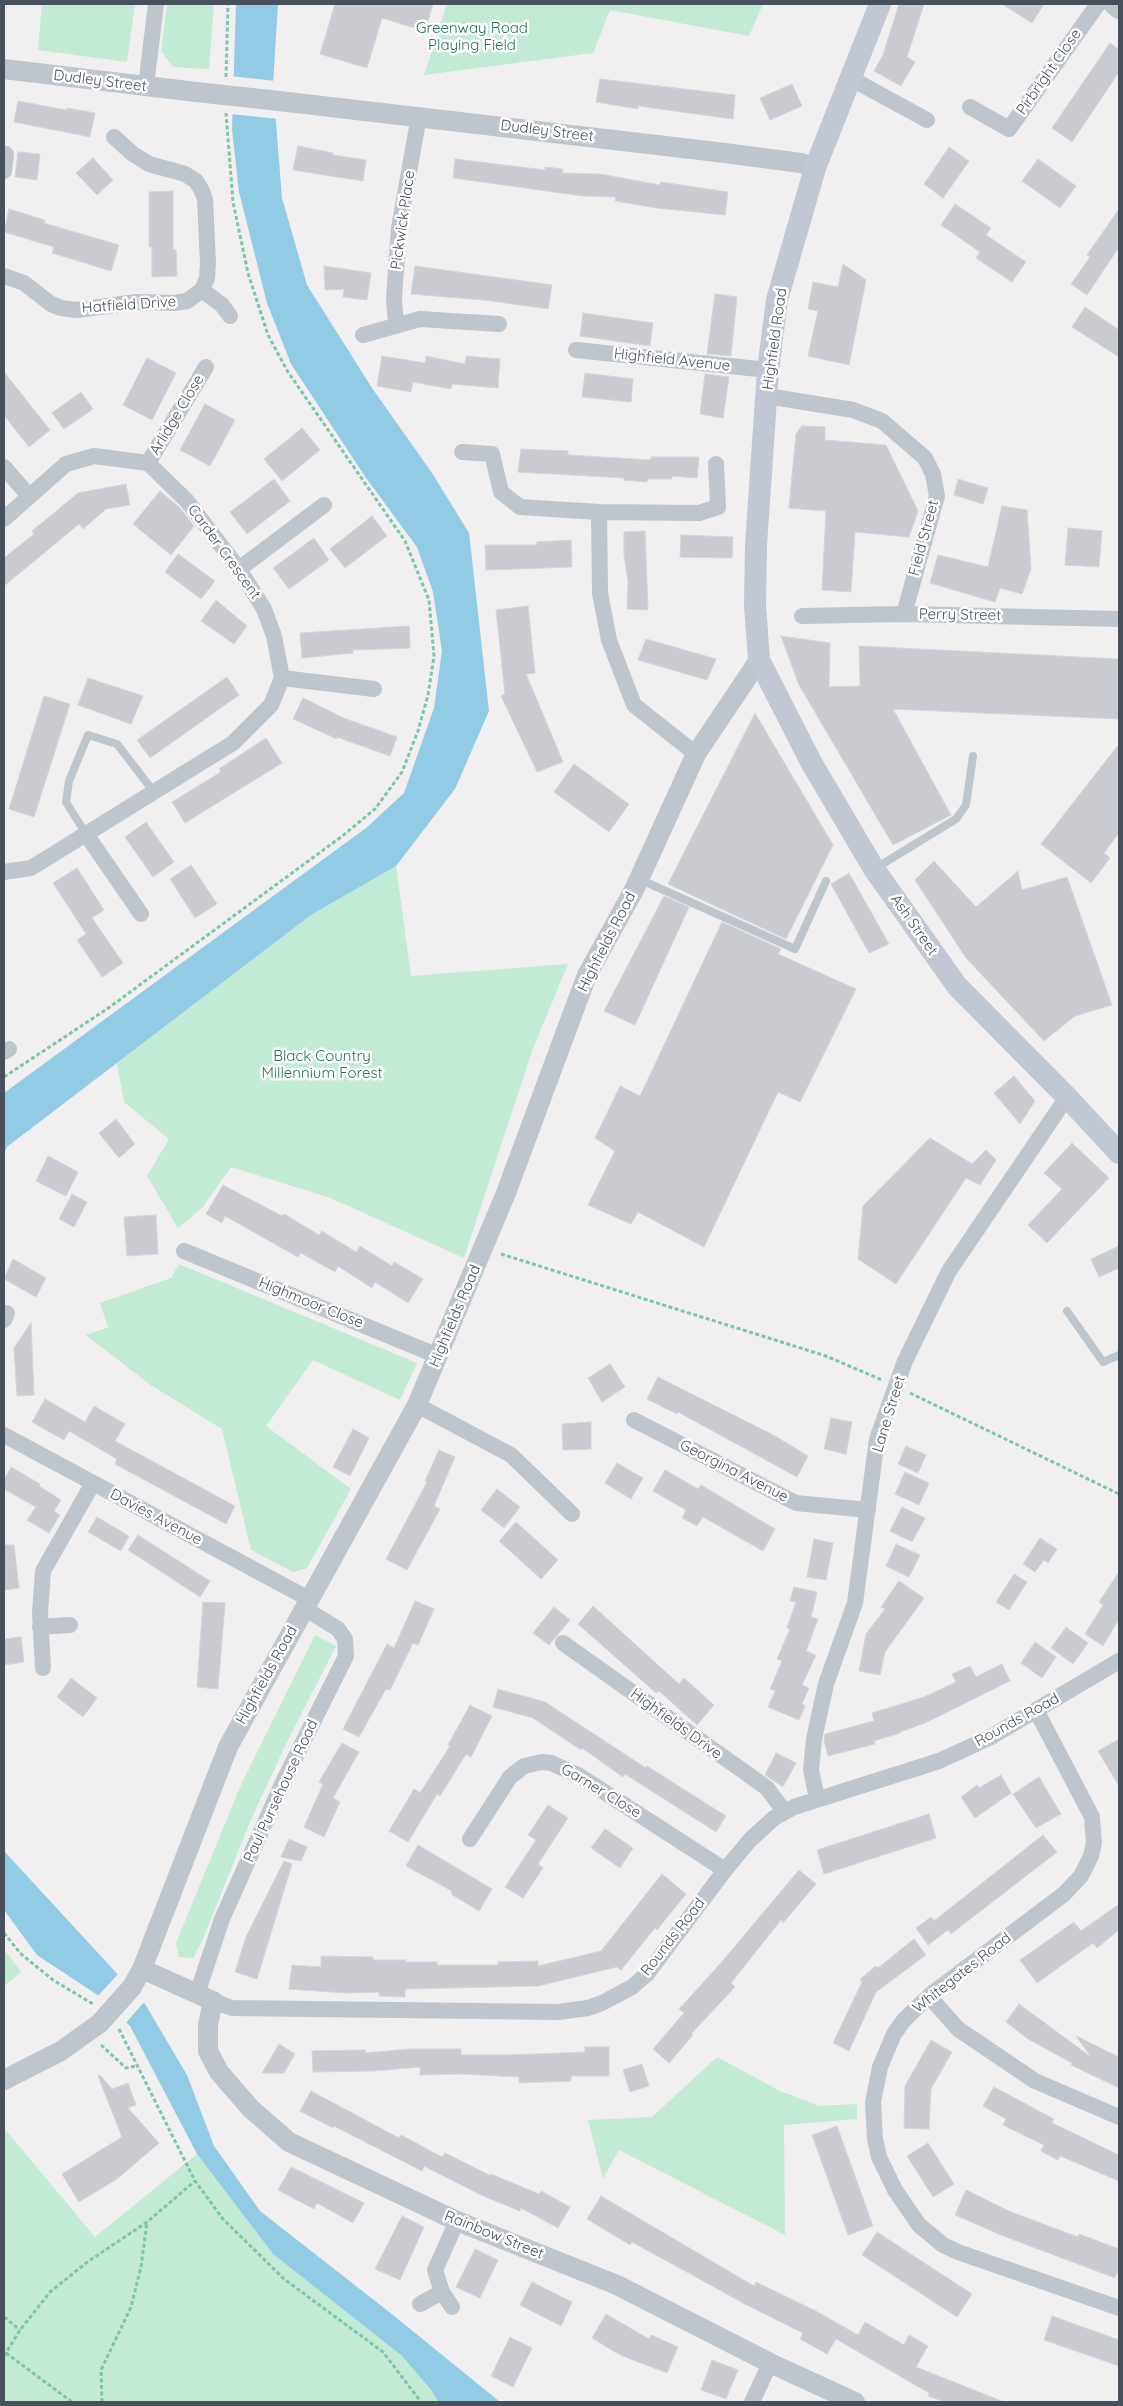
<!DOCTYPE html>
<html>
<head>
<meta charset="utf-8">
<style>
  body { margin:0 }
  #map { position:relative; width:1123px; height:2406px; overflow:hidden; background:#f1efef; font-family:Quicksand,sans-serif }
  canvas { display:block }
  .frame { position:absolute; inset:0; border:5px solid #48505b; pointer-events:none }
</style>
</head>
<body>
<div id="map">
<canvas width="1123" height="2406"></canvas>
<div class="frame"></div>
</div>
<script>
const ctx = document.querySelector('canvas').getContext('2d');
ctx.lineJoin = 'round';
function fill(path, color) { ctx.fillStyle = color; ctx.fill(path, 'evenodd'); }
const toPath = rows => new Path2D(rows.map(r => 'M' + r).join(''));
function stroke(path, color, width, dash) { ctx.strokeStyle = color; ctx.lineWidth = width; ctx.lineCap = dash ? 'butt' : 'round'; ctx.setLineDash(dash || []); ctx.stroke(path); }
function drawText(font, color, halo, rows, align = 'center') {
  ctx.font = font + ' Quicksand,sans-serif'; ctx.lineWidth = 5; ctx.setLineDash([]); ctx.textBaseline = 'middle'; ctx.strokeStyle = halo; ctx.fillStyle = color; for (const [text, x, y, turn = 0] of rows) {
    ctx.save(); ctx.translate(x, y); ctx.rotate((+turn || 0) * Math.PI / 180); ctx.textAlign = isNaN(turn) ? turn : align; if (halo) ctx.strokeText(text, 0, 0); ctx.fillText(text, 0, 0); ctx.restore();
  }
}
fill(toPath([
  [42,4,135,4,127,62,38,50],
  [167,4,214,4,209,69,173,67,161,51],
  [447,4,763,4,749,36,610,10,593,53,424,75],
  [396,866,411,976,568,964,532,1051,464,1258,328,1197,231,1167,202,1208,178,1228,147,1176,169,1139,124,1102,117,1063,311,915],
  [179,1264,417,1363,400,1400,313,1360,266,1426,351,1489,307,1568,293,1572,251,1550,222,1429,149,1384,86,1335,108,1327,100,1303,171,1278],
  [315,1635,336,1646,287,1742,250,1822,203,1939,193,1958,179,1957,176,1943,240,1787],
  [4,1949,21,1972,4,1986],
  [717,2057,780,2091,819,2106,857,2104,857,2119,784,2125,785,2235,619,2150,603,2179,588,2120,652,2117],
  [4,2128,95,2237,197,2154,273,2254,402,2356,432,2391,438,2402,4,2402]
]), '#c1ebd5');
fill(toPath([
  [236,4,278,4,273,85,282,198,307,285,372,388,432,473,469,533,489,711,455,789,396,866,311,915,8,1146,4,1152,4,1093,366,828,404,793,434,708,442,651,433,592,417,547,366,478,291,364,267,303,239,192,232,129],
  [4,1851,145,2004,187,2075,214,2146,260,2211,393,2315,500,2402,438,2402,432,2391,402,2356,273,2254,197,2154,130,2026,99,1996,37,1955,4,1910]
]), '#92cbe5');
fill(toPath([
  [230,76,276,81,279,119,230,114],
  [118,1974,145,2001,125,2024,96,1998]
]), '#f1efef');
const building = toPath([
  [335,4,433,4,425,31,382,18,367,68,320,54,335,4],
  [899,4,924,4,907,57,915,62,901,86,874,71,883,55,899,4],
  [1002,4,1044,4,1032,23,1002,4],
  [1110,43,1119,50,1119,72,1072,142,1052,128,1110,43],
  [600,79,735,95,733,119,638,106,638,109,596,102,600,79],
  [792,84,802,106,770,120,760,98,792,84],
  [18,101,66,110,67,108,95,113,90,137,14,122,18,101],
  [298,146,333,153,333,155,366,160,363,181,293,170,298,146],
  [949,147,969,161,943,198,924,184,949,147],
  [18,152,40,154,37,180,15,177,18,152],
  [93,158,113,180,97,195,76,173,93,158],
  [455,159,545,170,545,167,563,169,562,173,600,174,660,185,661,182,728,192,725,215,657,208,615,201,616,197,583,196,453,178,455,159],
  [1038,159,1076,186,1060,208,1022,181,1038,159],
  [173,191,173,250,176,250,177,276,152,277,152,247,149,247,149,192,173,191],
  [955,204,991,228,986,235,1026,262,1012,282,976,258,980,252,941,225,955,204],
  [9,209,45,220,44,223,119,245,111,271,52,253,54,247,4,232,9,209],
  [1119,209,1119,247,1087,295,1071,284,1090,257,1087,255,1119,209],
  [843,264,866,280,849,365,808,356,818,311,808,309,813,282,838,287,843,264],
  [324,266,371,273,367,300,343,297,344,289,325,290,324,266],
  [415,266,552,285,548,309,484,300,411,294,415,266],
  [715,294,737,297,731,356,707,354,715,294],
  [1085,307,1119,330,1119,357,1072,327,1085,307],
  [583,313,653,323,650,346,580,336,583,313],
  [382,356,425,363,426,356,465,364,466,356,500,359,498,388,452,384,451,389,413,382,411,392,377,386,382,356],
  [147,358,176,373,152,420,123,405,147,358],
  [4,372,50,430,29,447,4,415,4,372],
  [585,373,633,379,631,402,582,397,585,373],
  [705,374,729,377,723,418,700,414,705,374],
  [81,392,93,409,64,429,52,413,81,392],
  [205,404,235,420,210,466,180,450,205,404],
  [802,426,825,427,825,440,886,445,918,511,909,537,855,532,851,592,822,590,826,511,789,508,796,434,802,426],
  [302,428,320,450,282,481,264,459,302,428],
  [521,449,568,451,568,455,651,460,651,457,699,457,697,478,672,476,672,479,647,479,647,482,624,480,624,478,518,472,521,449],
  [274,479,290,501,247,534,230,512,274,479],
  [958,479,988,488,983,504,954,495,958,479],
  [126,484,130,505,106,509,83,529,79,524,4,586,4,558,34,534,32,531,43,522,78,493,126,484],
  [160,491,180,508,194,526,171,555,133,524,160,491],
  [1002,506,1027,510,1031,569,1022,594,1000,588,995,602,930,583,938,555,988,567,1002,506],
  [372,516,387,536,345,568,330,549,372,516],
  [1068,528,1102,531,1099,567,1065,565,1068,528],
  [645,531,648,610,627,609,628,581,624,555,624,532,645,531],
  [681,535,733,537,732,558,680,557,681,535],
  [314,538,329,560,289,589,273,568,314,538],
  [571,540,572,567,486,570,485,545,537,545,537,542,571,540],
  [178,554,215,581,201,599,165,572,178,554],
  [216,600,247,626,234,644,201,621,216,600],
  [528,606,535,673,526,674,563,762,537,772,501,696,505,694,496,610,528,606],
  [409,626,410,648,353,650,353,653,302,658,300,633,409,626],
  [781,636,830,643,829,687,860,686,859,646,1119,659,1119,719,893,709,951,815,893,845,799,685,781,636],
  [646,639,716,659,707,680,638,660,646,639],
  [227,677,239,695,150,758,137,740,227,677],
  [88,678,143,696,131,724,78,705,88,678],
  [44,696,70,704,34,817,9,809,44,696],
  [303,698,346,719,397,737,390,756,337,737,337,739,293,719,303,698],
  [755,713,833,845,786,939,668,884,755,713],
  [266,738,282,763,185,823,172,802,221,772,219,769,266,738],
  [1119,744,1119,833,1104,853,1110,858,1091,883,1041,844,1119,744],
  [574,764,629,804,609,832,554,792,574,764],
  [146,822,174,862,153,877,125,837,146,822],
  [934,861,976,907,1018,871,1022,890,1067,877,1112,1005,1075,1016,1044,1041,966,958,915,880,934,861],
  [191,865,217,904,195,918,170,879,191,865],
  [77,868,104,910,92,918,123,963,102,977,77,940,86,934,53,883,77,868],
  [849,873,889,944,869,953,831,884,849,873],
  [664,896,689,907,635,1025,604,1011,664,896],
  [722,922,781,949,778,954,856,989,800,1102,778,1092,704,1247,638,1212,631,1224,588,1205,615,1151,595,1138,620,1086,640,1096,722,922],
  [1014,1076,1035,1101,1020,1124,994,1093,1014,1076],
  [116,1119,135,1144,119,1158,99,1133,116,1119],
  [930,1138,972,1164,986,1150,996,1160,980,1185,966,1178,896,1284,858,1259,863,1206,930,1138],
  [1072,1143,1109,1178,1047,1243,1028,1225,1062,1189,1044,1173,1072,1143],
  [48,1156,78,1172,66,1196,36,1181,48,1156],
  [223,1185,282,1216,284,1214,319,1235,322,1231,356,1252,360,1246,392,1266,394,1262,423,1279,408,1303,375,1282,372,1288,338,1266,335,1272,301,1253,298,1257,225,1216,222,1223,206,1214,223,1185],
  [72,1194,87,1202,74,1227,59,1219,72,1194],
  [156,1215,158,1254,127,1256,124,1217,156,1215],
  [1119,1246,1119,1268,1099,1277,1091,1259,1119,1246],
  [13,1259,46,1278,36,1297,4,1279,13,1259],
  [31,1323,34,1395,17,1396,14,1348,31,1323],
  [610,1364,625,1387,602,1402,588,1378,610,1364],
  [658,1377,775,1436,808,1456,797,1477,678,1412,677,1414,647,1399,658,1377],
  [45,1399,85,1422,94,1406,125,1424,115,1441,235,1506,226,1524,115,1464,117,1459,69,1431,64,1440,32,1422,45,1399],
  [831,1418,852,1422,846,1454,824,1449,831,1418],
  [591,1422,591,1449,563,1450,562,1424,591,1422],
  [353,1429,369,1438,350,1476,333,1467,353,1429],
  [906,1446,926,1455,918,1473,898,1464,906,1446],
  [439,1450,455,1457,434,1506,440,1509,407,1570,386,1559,427,1482,425,1481,439,1450],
  [617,1463,643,1478,631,1499,605,1483,617,1463],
  [11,1467,40,1484,39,1486,61,1500,54,1511,60,1515,49,1533,27,1520,36,1507,4,1489,4,1480,11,1467],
  [665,1470,698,1489,701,1485,775,1529,763,1551,703,1517,697,1526,682,1518,686,1510,653,1491,665,1470],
  [905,1472,929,1483,919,1505,895,1494,905,1472],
  [497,1489,520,1507,504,1528,481,1510,497,1489],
  [902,1507,925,1518,912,1542,890,1531,902,1507],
  [97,1517,129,1536,121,1551,88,1532,97,1517],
  [516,1522,558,1560,541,1579,499,1541,516,1522],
  [138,1535,210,1581,200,1597,128,1550,138,1535],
  [1040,1538,1057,1549,1048,1563,1044,1560,1035,1572,1023,1564,1040,1538],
  [814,1539,833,1543,826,1580,807,1577,814,1539],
  [896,1544,920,1555,909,1577,886,1566,896,1544],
  [4,1545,14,1545,19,1588,4,1590,4,1545],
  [1119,1572,1119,1619,1103,1646,1085,1634,1103,1605,1099,1602,1119,1572],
  [1014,1574,1027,1582,1009,1610,996,1602,1014,1574],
  [899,1581,924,1598,885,1652,880,1675,859,1671,866,1634,885,1609,881,1607,899,1581],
  [794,1587,817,1592,811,1617,818,1619,806,1651,816,1655,802,1685,809,1688,802,1704,805,1706,799,1720,768,1707,775,1691,770,1689,782,1661,777,1659,790,1629,787,1628,796,1602,790,1601,794,1587],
  [415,1601,434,1609,418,1645,413,1643,390,1690,386,1689,359,1737,343,1729,387,1644,394,1648,415,1601],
  [203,1602,225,1603,218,1689,197,1687,203,1602],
  [593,1606,679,1684,684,1678,714,1705,697,1725,659,1691,656,1693,578,1624,593,1606],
  [554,1607,570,1620,549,1645,533,1633,554,1607],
  [1066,1627,1088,1643,1073,1664,1051,1648,1066,1627],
  [21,1637,24,1662,4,1665,4,1639,21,1637],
  [1035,1642,1056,1657,1042,1678,1021,1663,1035,1642],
  [1002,1664,1010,1681,925,1723,900,1732,900,1733,874,1741,875,1744,828,1756,824,1740,825,1734,874,1721,872,1713,924,1697,956,1682,952,1674,970,1666,976,1677,1002,1664],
  [71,1678,97,1698,83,1717,57,1697,71,1678],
  [498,1689,545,1702,646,1768,647,1766,726,1816,716,1832,625,1774,623,1777,582,1748,581,1750,533,1718,493,1707,498,1689],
  [470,1705,492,1716,471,1757,466,1754,440,1796,437,1794,408,1842,389,1831,414,1789,420,1793,450,1746,448,1745,470,1705],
  [1119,1739,1119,1786,1098,1751,1119,1739],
  [342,1743,359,1752,333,1798,340,1802,324,1837,304,1827,323,1784,319,1782,342,1743],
  [776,1753,796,1763,783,1787,765,1775,776,1753],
  [1001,1775,1011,1793,975,1818,961,1797,977,1785,979,1788,1001,1775],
  [1039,1777,1061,1814,1036,1828,1013,1794,1039,1777],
  [548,1805,568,1818,538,1864,543,1868,523,1898,505,1887,536,1840,528,1835,548,1805],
  [929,1814,936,1838,824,1874,817,1850,929,1814],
  [605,1829,633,1848,620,1868,591,1848,605,1829],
  [1043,1835,1057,1852,951,1934,948,1930,928,1945,916,1928,931,1917,934,1921,1043,1835],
  [289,1839,307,1847,301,1861,281,1857,289,1839],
  [418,1845,492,1889,479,1911,451,1894,452,1891,406,1866,418,1845],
  [284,1861,292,1864,257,1979,235,1972,246,1937,284,1861],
  [799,1870,816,1884,783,1923,781,1920,731,1983,735,1987,691,2034,693,2035,669,2063,653,2049,684,2013,679,2009,720,1964,799,1870],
  [662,1874,686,1894,657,1930,655,1928,621,1970,617,1967,538,1986,405,1989,405,1997,379,1996,379,1992,346,1993,289,1989,292,1965,321,1967,321,1956,373,1957,373,1960,406,1960,405,1962,437,1962,437,1965,498,1965,498,1962,538,1961,538,1966,601,1951,662,1874],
  [1119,1904,1119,1930,1097,1948,1093,1943,1037,1983,1020,1960,1074,1922,1081,1931,1119,1904],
  [914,1939,926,1955,876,1992,849,2051,833,2043,862,1982,860,1979,876,1966,878,1968,914,1939],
  [1019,2004,1091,2057,1076,2036,1119,2057,1119,2088,1071,2065,1072,2063,1028,2039,1006,2022,1019,2004],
  [931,2040,952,2052,931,2089,929,2129,904,2128,905,2086,931,2040],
  [279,2044,295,2054,284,2073,262,2073,279,2044],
  [585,2047,609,2047,609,2076,571,2076,571,2081,519,2083,519,2077,461,2074,420,2075,420,2067,373,2071,313,2072,312,2051,365,2050,365,2053,409,2049,461,2049,461,2055,508,2055,585,2052,585,2047],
  [642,2064,649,2086,630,2092,623,2070,642,2064],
  [100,2075,112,2089,128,2083,136,2105,128,2108,159,2143,117,2179,79,2202,62,2174,122,2137,98,2076,100,2075],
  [994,2087,1054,2119,1052,2123,1119,2155,1119,2181,1060,2156,1058,2160,1041,2151,1044,2145,1003,2125,1006,2119,983,2106,994,2087],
  [311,2091,399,2138,401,2135,442,2157,445,2153,491,2176,491,2174,539,2194,541,2191,570,2207,558,2228,521,2208,520,2211,483,2196,424,2166,422,2171,334,2126,333,2128,300,2111,311,2091],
  [837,2126,873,2226,848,2235,812,2135,837,2126],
  [928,2143,954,2184,933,2197,907,2156,928,2143],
  [291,2167,364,2203,353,2223,317,2203,314,2209,278,2190,291,2167],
  [966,2190,1011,2212,1078,2237,1079,2234,1119,2249,1119,2267,1115,2278,1001,2235,955,2215,966,2190],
  [601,2196,754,2286,756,2282,814,2310,858,2335,865,2322,904,2345,909,2335,928,2346,916,2367,1004,2402,945,2402,928,2396,929,2393,836,2339,827,2354,800,2339,803,2333,745,2304,632,2242,630,2245,587,2219,601,2196],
  [402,2216,424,2227,400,2280,375,2269,402,2216],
  [877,2232,972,2294,957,2317,862,2255,877,2232],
  [475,2249,498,2260,480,2298,456,2287,475,2249],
  [532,2282,572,2302,561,2326,520,2305,532,2282],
  [606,2314,649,2339,651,2335,678,2347,667,2373,620,2355,592,2338,606,2314],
  [1052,2316,1119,2340,1119,2366,1044,2340,1052,2316],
  [510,2337,532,2348,513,2387,491,2376,510,2337],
  [712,2360,738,2370,726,2399,701,2390,712,2360]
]);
fill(building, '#c9cbd1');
stroke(building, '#d3d5da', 1);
stroke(toPath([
  [226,77,228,4],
  [4,1077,107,1009,341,837,375,809,402,772,418,731,428,695,434,656,429,600,405,541,288,372,268,335,248,273,233,202,226,113],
  [501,1254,826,1356,882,1380],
  [910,1393,1119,1494],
  [4,1933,21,1954,53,1980,93,2004],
  [119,2029,195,2181,223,2219,284,2279,383,2352,421,2402],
  [101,2045,126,2068,136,2066],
  [4,2317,20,2330],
  [6,2353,72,2402],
  [4,2356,20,2330,50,2292,86,2263,147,2222,195,2181],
  [102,2402,101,2370,131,2307,141,2267,147,2222]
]), '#7cc6a9', 3, [4, 2.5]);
stroke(toPath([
  [86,834,66,802,69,781,88,735,117,744,154,792],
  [876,868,956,819,966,805,973,756],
  [639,879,795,949,826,881],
  [1067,1311,1103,1362,1119,1355]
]), '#bec5cd', 8);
stroke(toPath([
  [850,78,927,120],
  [146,86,156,4],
  [970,107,1009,129,1098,4],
  [4,171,6,154],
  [4,276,24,283,51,304,61,308,77,310,136,302,175,303,187,301,202,290,207,278,208,263,205,199,201,189,196,181,185,174,149,164,133,154,114,137],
  [202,290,222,305,230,316],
  [396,325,394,298,399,228,419,116],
  [363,335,420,319,499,324],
  [576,350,768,370],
  [767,396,853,410,882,421,925,458,933,474,937,496,904,614],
  [462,452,492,454,501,492,520,507,599,512],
  [148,463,206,367],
  [4,467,29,496],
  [4,519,66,464,94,456,148,463,187,501,239,569,264,609,274,636,282,678,271,705,233,743,31,868,4,872],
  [239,569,324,505],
  [802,616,904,614,1119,619],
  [282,678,374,689],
  [696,754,634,705,609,640,600,593,599,512,699,513,718,507,716,464],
  [86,834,141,914],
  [4,1052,9,1049],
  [184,1251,438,1356],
  [4,1320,7,1313],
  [417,1405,511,1455,572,1514],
  [634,1420,796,1503,868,1510],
  [4,1435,309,1599],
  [40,1627,70,1625],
  [563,1643,767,1788,784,1811],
  [43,1668,40,1613,43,1571,93,1483],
  [1036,1710,1092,1817,1094,1843,1091,1856,1081,1876,1064,1894,929,1996,904,2020,894,2034,880,2067,873,2102,875,2139,879,2157,895,2190,919,2225,943,2245,958,2252,1119,2308],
  [817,1799,811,1770,814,1739,826,1684,855,1603,877,1439,905,1361,949,1271,1067,1097],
  [470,1839,510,1777,524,1766,542,1762,551,1763,578,1775,725,1870],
  [197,1994,222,1919,284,1780,346,1656,345,1639,338,1629,304,1608],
  [929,1996,958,2029,1035,2081,1119,2117],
  [213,2001,232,2008,558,2012,588,2008,602,2003,632,1987,647,1974,725,1870,750,1840,774,1818,794,1807,939,1761,989,1738,1119,1661],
  [420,2304,442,2292],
  [452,2307,442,2292,435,2270,457,2221],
  [752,2402,770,2363]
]), '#bec5cd', 16);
stroke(toPath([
  [1113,4,1119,9],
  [4,69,196,92],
  [279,101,717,152,801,163,815,168],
  [142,1969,213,2001,208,2025,208,2051,219,2072,251,2109,289,2142,457,2221,617,2285,770,2363,855,2402],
  [132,1987,142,1969,228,1747,417,1405,506,1193,587,975,634,890,696,754,759,660],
  [4,2080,61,2051,100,2023]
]), '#bec5cd', 20);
stroke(toPath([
  [880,4,815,168,777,300,768,370,756,545,755,605,759,660,811,762,874,869,957,986,1067,1097,1119,1153]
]), '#c1c8d4', 22);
stroke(toPath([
  [196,92,279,101],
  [100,2023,132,1987]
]), '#bec5cd', 20);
drawText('15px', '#1f7653', '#fff', [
  ["Greenway Road",472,28],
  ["Playing Field",472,45],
  ["Black Country",322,1056],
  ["Millennium Forest",322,1073]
]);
drawText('15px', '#48505b', '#fff', [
  ["Pirbright Close",1049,72,-55],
  ["Dudley Street",100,81,7],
  ["Dudley Street",547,131,7],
  ["Pickwick Place",403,220,-82],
  ["Hatfield Drive",129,305,-4],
  ["Highfield Road",775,339,-82],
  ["Highfield Avenue",672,360,6],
  ["Arlidge Close",177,415,-59],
  ["Field Street",924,538,-75],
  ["Carder Crescent",224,552,54],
  ["Perry Street",960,615,1],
  ["Ash Street",914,925,55],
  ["Highfields Road",607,942,-63],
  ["Highmoor Close",311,1303,22],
  ["Highfields Road",455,1316,-67],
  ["Lane Street",889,1414,-73],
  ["Georgina Avenue",734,1471,27],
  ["Davies Avenue",156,1517,28],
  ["Highfields Road",267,1675,-61],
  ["Rounds Road",1017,1720,-29],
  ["Highfields Drive",676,1724,36],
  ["Paul Pursehouse Road",281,1791,-65],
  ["Garner Close",601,1791,31],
  ["Rounds Road",673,1937,-52],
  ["Whitegates Road",962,1973,-38],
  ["Rainbow Street",494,2235,22]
]);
</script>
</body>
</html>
